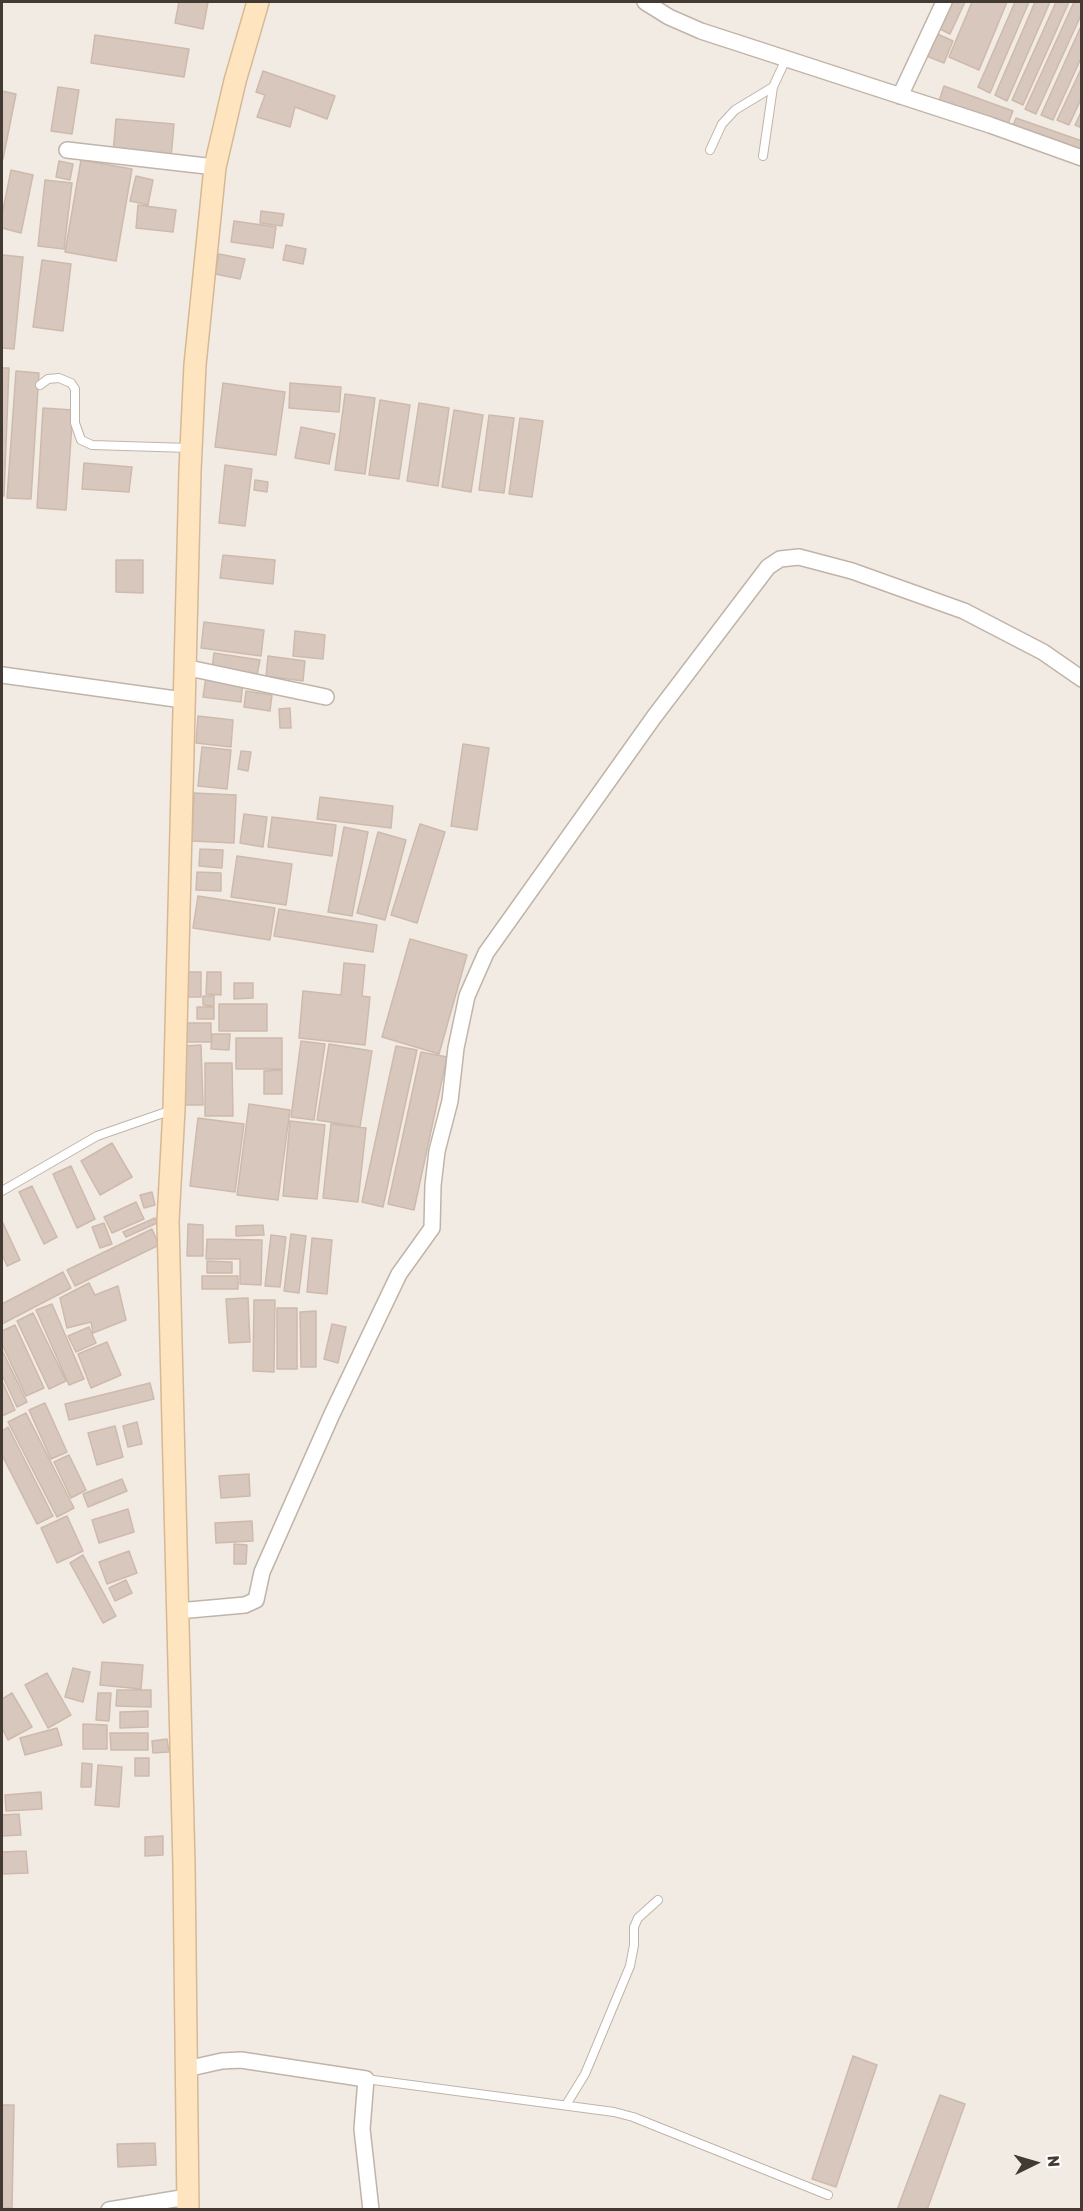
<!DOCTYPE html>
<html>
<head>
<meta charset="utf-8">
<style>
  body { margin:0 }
  #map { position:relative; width:1083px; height:2211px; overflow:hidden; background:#f2ebe3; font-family:Rubik,sans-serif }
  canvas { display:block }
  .frame { position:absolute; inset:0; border:3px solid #443a34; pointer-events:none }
  .north { position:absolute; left:1005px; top:2133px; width:60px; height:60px; -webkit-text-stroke:4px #fff; paint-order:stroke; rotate:85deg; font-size:16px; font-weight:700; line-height:24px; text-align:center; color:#443a34 }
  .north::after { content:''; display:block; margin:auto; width:21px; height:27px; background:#443a34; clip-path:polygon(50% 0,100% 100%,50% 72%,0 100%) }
</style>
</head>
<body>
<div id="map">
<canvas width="1083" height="2211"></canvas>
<div class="frame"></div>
<div class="north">N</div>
</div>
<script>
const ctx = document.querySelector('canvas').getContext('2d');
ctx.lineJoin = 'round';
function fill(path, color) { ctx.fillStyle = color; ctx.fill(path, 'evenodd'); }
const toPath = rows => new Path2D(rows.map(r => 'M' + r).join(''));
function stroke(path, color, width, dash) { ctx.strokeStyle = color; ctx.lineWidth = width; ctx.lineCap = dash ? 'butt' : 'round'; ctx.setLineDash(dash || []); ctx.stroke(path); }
const building = toPath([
  [179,2,208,2,203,29,175,23,179,2],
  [946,2,965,2,950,34,934,26,946,2],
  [972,2,1007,2,979,70,949,57,972,2],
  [1015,2,1029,2,990,93,978,87,1015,2],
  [1035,2,1050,2,1007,101,995,95,1035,2],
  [1056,2,1069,2,1023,105,1012,100,1056,2],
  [1074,2,1082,2,1082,13,1036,114,1025,109,1074,2],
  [1082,24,1082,56,1053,120,1041,115,1082,24],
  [933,32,953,41,944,63,924,55,933,32],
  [95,35,189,49,184,77,91,63,95,35],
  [1082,67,1082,97,1069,125,1057,120,1082,67],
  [263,71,335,96,327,119,295,107,290,127,257,117,265,95,256,92,263,71],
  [944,86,1013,111,1006,129,938,104,944,86],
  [58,87,79,90,72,134,51,131,58,87],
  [2,91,16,94,3,159,2,159,2,91],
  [1082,110,1082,128,1075,125,1082,110],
  [1016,118,1082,141,1082,155,1011,130,1016,118],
  [116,119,174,124,171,158,113,153,116,119],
  [81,160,132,169,116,261,65,252,81,160],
  [59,161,73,164,70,180,56,177,59,161],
  [11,170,33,175,21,233,2,228,2,215,11,170],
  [136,176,153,180,148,205,130,201,136,176],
  [45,180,72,183,64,249,38,246,45,180],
  [138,205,176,210,173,232,136,228,138,205],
  [261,211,284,214,282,226,260,223,261,211],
  [234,221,276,227,273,248,231,242,234,221],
  [286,245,306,249,303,264,283,260,286,245],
  [219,254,245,259,240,279,215,274,219,254],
  [2,255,23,257,14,349,2,348,2,255],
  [42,260,71,264,63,331,33,327,42,260],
  [2,368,9,368,4,496,2,496,2,368],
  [16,371,39,373,31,499,7,498,16,371],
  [223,383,285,392,276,455,215,447,223,383],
  [290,383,341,387,339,412,289,408,290,383],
  [345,394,375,398,365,474,335,470,345,394],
  [380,400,410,405,399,479,369,475,380,400],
  [419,403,449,408,438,486,407,481,419,403],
  [43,408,73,410,66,510,37,508,43,408],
  [454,410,483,415,471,492,442,487,454,410],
  [489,415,514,418,504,493,479,490,489,415],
  [520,418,543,421,532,497,509,494,520,418],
  [301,427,335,434,329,464,295,458,301,427],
  [84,463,132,467,129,492,82,489,84,463],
  [225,465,252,469,245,526,219,523,225,465],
  [255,480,268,482,267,492,254,490,255,480],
  [223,555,275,560,273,584,220,578,223,555],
  [116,560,143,560,143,593,116,592,116,560],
  [204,622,264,630,261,656,201,648,204,622],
  [295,631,325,635,323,659,293,656,295,631],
  [214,653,260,660,257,675,212,668,214,653],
  [268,656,305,661,303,681,266,676,268,656],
  [206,677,243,681,241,702,203,697,206,677],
  [246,691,272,695,270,711,244,707,246,691],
  [290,708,291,728,280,728,279,709,290,708],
  [198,716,233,720,231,747,196,743,198,716],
  [463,744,489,748,477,830,451,826,463,744],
  [202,747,231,750,227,789,198,786,202,747],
  [241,751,251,752,248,771,238,769,241,751],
  [194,793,236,795,234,843,192,841,194,793],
  [320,797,393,806,391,828,317,819,320,797],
  [244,814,267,817,263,847,240,843,244,814],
  [272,817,336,825,332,856,268,847,272,817],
  [420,824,445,832,417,923,391,915,420,824],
  [344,827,368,832,352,916,328,912,344,827],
  [378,832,406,840,385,920,357,913,378,832],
  [200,849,223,850,222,868,199,866,200,849],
  [237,856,292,864,286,905,231,897,237,856],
  [197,872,221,873,221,891,196,890,197,872],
  [198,896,275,908,270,940,193,928,198,896],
  [279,909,377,925,373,952,274,936,279,909],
  [410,939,467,955,439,1054,382,1037,410,939],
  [344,963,365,965,362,996,370,997,365,1045,299,1038,303,991,341,995,344,963],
  [188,972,201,972,201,997,187,997,188,972],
  [207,972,221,972,221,995,206,994,207,972],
  [234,983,253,983,253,998,234,999,234,983],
  [203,996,214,996,214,1006,203,1005,203,996],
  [219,1004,267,1004,267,1031,219,1031,219,1004],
  [197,1007,214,1007,214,1019,197,1019,197,1007],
  [186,1023,211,1023,211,1042,186,1042,186,1023],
  [212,1034,230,1034,229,1050,211,1049,212,1034],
  [236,1038,282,1038,282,1069,236,1069,236,1038],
  [301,1041,325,1044,314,1120,291,1117,301,1041],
  [329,1044,372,1051,360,1127,317,1120,329,1044],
  [201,1045,203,1105,185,1105,184,1046,201,1045],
  [396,1046,417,1050,383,1207,362,1202,396,1046],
  [421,1052,447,1057,414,1210,388,1204,421,1052],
  [205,1063,232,1063,233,1116,205,1116,205,1063],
  [282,1070,282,1094,264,1094,264,1071,282,1070],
  [249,1104,290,1110,278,1200,237,1195,249,1104],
  [198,1118,244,1124,235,1192,190,1186,198,1118],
  [290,1121,325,1125,317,1199,283,1196,290,1121],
  [331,1124,366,1128,358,1202,323,1198,331,1124],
  [112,1143,132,1177,100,1195,81,1161,112,1143],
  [71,1166,95,1219,77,1228,53,1174,71,1166],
  [32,1186,57,1237,44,1244,19,1192,32,1186],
  [152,1192,155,1205,144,1208,140,1195,152,1192],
  [136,1202,144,1219,112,1233,104,1217,136,1202],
  [155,1218,157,1223,126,1237,123,1232,155,1218],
  [2,1221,20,1260,7,1266,2,1254,2,1221],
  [104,1223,112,1244,100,1248,92,1227,104,1223],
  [188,1224,203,1225,203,1256,187,1256,188,1224],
  [263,1225,264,1235,236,1236,236,1226,263,1225],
  [152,1229,159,1245,75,1286,67,1270,152,1229],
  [291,1234,306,1236,299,1293,284,1291,291,1234],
  [271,1235,286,1237,280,1287,265,1286,271,1235],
  [312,1238,332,1240,327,1294,307,1292,312,1238],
  [207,1239,262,1240,261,1285,240,1284,240,1259,206,1259,207,1239],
  [207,1261,232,1262,232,1273,207,1273,207,1261],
  [63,1272,71,1288,2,1324,2,1304,63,1272],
  [202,1276,238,1276,238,1289,202,1289,202,1276],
  [89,1283,95,1295,118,1286,126,1320,93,1333,91,1322,67,1328,60,1298,89,1283],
  [248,1298,250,1342,229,1343,226,1299,248,1298],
  [254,1300,275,1300,274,1372,253,1371,254,1300],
  [52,1304,84,1379,69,1385,36,1310,52,1304],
  [277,1308,297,1308,297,1369,277,1369,277,1308],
  [316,1311,316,1367,301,1367,300,1312,316,1311],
  [33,1313,66,1381,49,1389,17,1321,33,1313],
  [332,1324,346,1327,338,1363,324,1359,332,1324],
  [15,1325,44,1388,26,1396,2,1344,2,1331,15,1325],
  [89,1327,96,1343,76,1352,68,1336,89,1327],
  [107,1342,121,1375,91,1388,78,1354,107,1342],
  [2,1350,27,1402,17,1407,2,1375,2,1350],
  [2,1381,15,1410,2,1416,2,1381],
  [150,1383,154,1399,69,1420,65,1404,150,1383],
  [45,1403,67,1452,51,1459,29,1410,45,1403],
  [26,1413,74,1508,57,1517,8,1422,26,1413],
  [137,1422,142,1444,128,1447,123,1426,137,1422],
  [115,1426,123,1457,97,1465,88,1433,115,1426],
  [8,1427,53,1516,37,1524,2,1455,2,1431,8,1427],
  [69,1455,86,1490,71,1498,54,1462,69,1455],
  [249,1474,250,1496,221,1498,219,1476,249,1474],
  [122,1479,127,1491,88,1507,83,1494,122,1479],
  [128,1509,134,1532,99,1543,92,1520,128,1509],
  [67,1516,83,1551,57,1563,41,1528,67,1516],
  [252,1521,253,1541,216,1543,215,1523,252,1521],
  [234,1544,247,1545,246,1564,234,1564,234,1544],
  [129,1551,137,1573,107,1584,99,1562,129,1551],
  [83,1555,116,1616,103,1623,70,1563,83,1555],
  [126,1580,132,1593,115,1601,109,1588,126,1580],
  [102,1662,143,1665,141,1689,100,1685,102,1662],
  [73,1668,90,1672,83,1702,65,1697,73,1668],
  [47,1673,71,1715,48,1728,25,1685,47,1673],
  [117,1690,151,1690,151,1707,116,1706,117,1690],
  [12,1693,32,1727,8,1740,2,1728,2,1699,12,1693],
  [98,1693,111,1693,109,1721,96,1720,98,1693],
  [148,1711,148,1727,120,1728,120,1712,148,1711],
  [83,1724,107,1725,107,1749,83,1749,83,1724],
  [57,1728,62,1745,25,1755,20,1738,57,1728],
  [110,1733,148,1733,148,1750,111,1750,110,1733],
  [167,1739,169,1752,153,1753,152,1741,167,1739],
  [135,1758,149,1758,149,1776,135,1776,135,1758],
  [82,1763,92,1764,91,1787,81,1787,82,1763],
  [98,1765,122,1767,119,1807,95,1805,98,1765],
  [41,1792,42,1809,6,1811,5,1795,41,1792],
  [19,1814,21,1835,2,1836,2,1815,19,1814],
  [163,1836,163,1855,145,1856,145,1837,163,1836],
  [26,1851,28,1873,2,1874,2,1852,26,1851],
  [853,2056,877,2065,836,2187,812,2179,853,2056],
  [940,2095,965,2104,927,2210,897,2210,940,2095],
  [2,2105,14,2105,12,2208,2,2208,2,2105],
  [155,2143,156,2165,118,2167,117,2144,155,2143]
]);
fill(building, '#d7c7bc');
stroke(building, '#cebaac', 1.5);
const service = toPath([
  [710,150,722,124,735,110,773,87],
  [763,156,773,87,786,59],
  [40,385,48,379,59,378,71,383,75,389,75,423,81,440,92,445,189,448],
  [2,1191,97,1136,172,1110],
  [366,2079,614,2112,633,2117,828,2195],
  [566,2105,585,2074,630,1966,634,1945,634,1927,638,1918,658,1900]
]);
const minor = toPath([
  [645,2,669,17,701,31,990,125,1082,158],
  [900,96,944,2],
  [67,150,215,167],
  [184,667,326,697],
  [2,675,183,700],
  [178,1611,245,1605,256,1600,262,1572,332,1414,399,1274,432,1228,433,1185,437,1151,450,1101,456,1048,467,996,486,953,654,717,768,567,780,559,799,557,852,571,964,611,1043,652,1082,679],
  [186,2069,222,2061,241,2060,366,2079,362,2129,371,2210],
  [109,2210,187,2197]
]);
const secondary = toPath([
  [188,2210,184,1866,168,1221,174,1109,190,471,195,365,215,167,235,81,258,2]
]);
stroke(service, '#c0b4a9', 10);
stroke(minor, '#c0b4a9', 18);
stroke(secondary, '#d6b894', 24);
stroke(service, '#fff', 8);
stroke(minor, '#fff', 15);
stroke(secondary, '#ffe4c0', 21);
</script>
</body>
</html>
